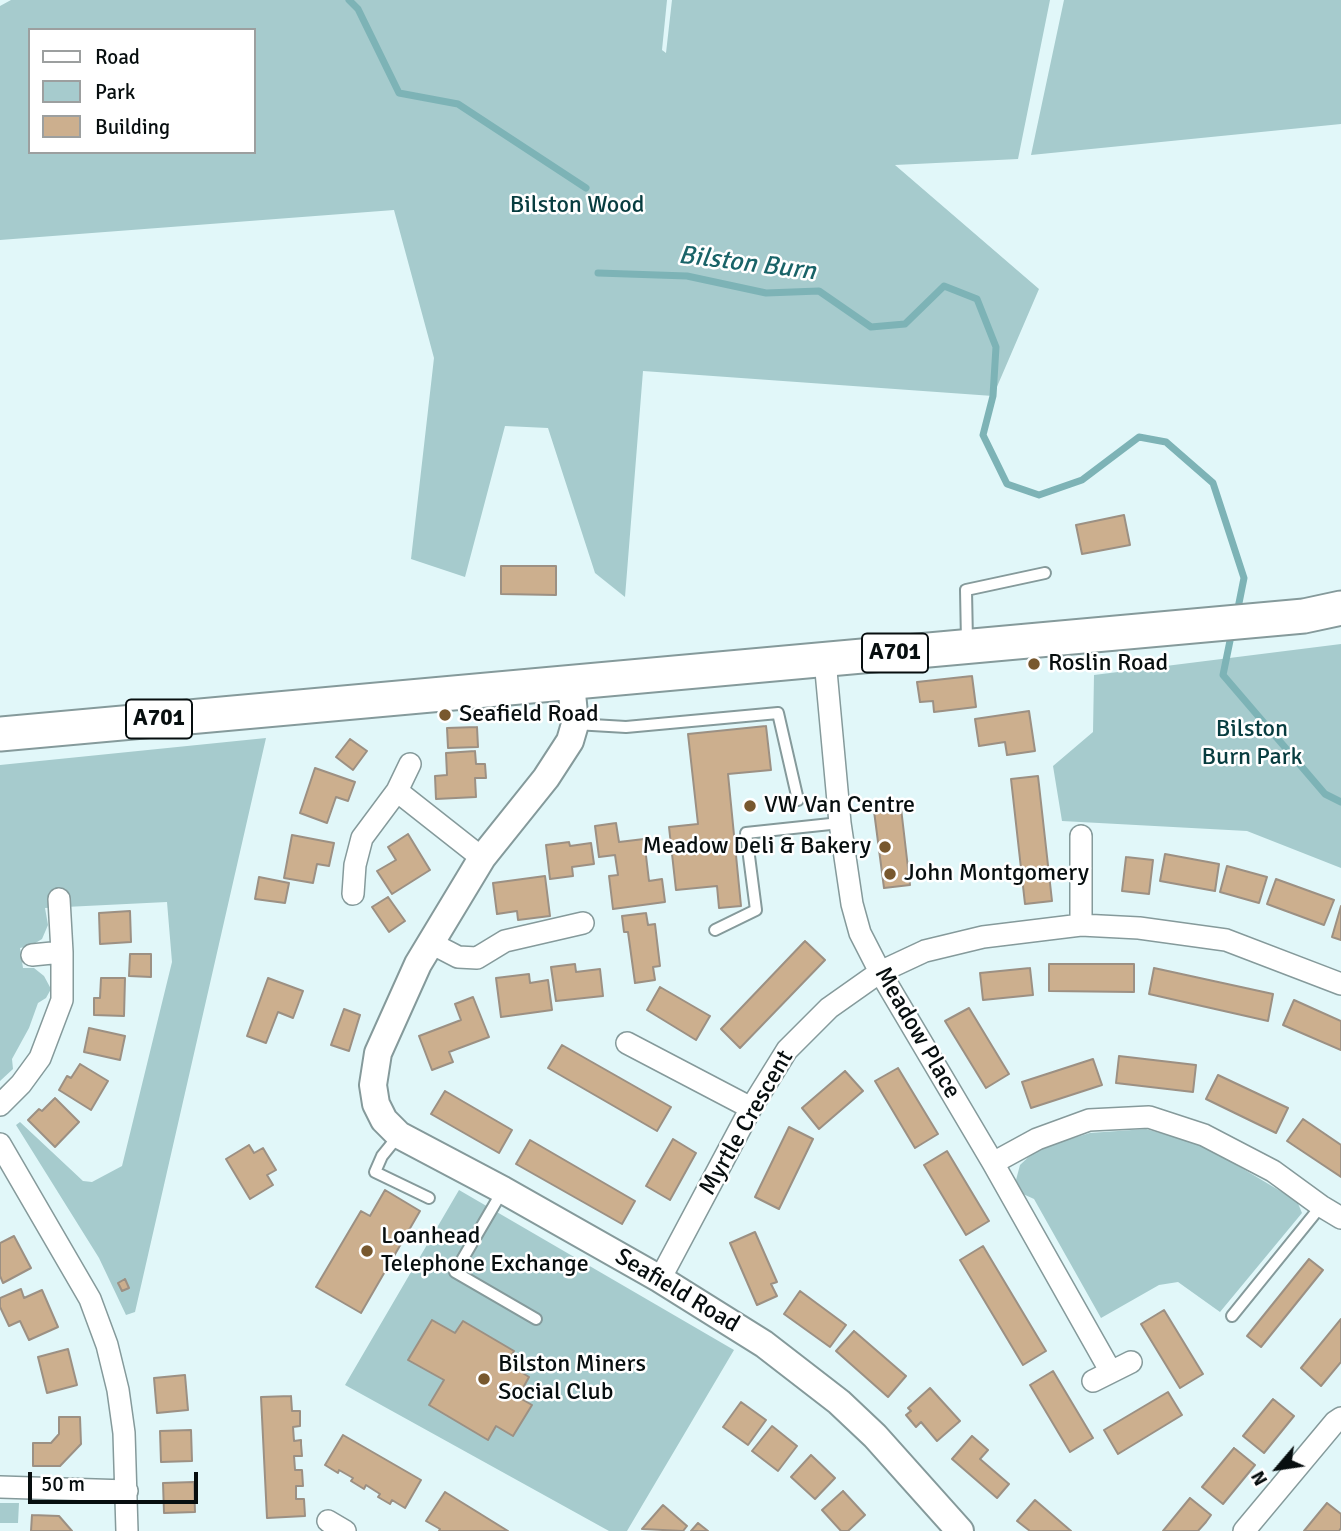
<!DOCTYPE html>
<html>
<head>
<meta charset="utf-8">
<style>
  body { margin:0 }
  #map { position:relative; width:1341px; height:1531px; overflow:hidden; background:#e1f7f9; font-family:Signika,sans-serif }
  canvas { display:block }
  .legend { position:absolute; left:28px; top:28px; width:228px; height:126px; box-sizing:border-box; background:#fff; border:2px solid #9c9f9f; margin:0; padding:9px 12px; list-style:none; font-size:21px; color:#070e0f }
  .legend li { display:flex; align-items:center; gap:14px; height:35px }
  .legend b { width:35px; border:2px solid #9c9f9f }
  .north { position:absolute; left:1243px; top:1433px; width:70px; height:70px; -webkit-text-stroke:5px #fff; paint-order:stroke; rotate:241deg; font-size:19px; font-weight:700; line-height:28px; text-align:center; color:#070e0f }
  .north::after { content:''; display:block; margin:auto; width:24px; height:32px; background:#070e0f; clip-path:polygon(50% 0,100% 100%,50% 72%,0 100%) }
  .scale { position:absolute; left:28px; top:1472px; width:170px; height:32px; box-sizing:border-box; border:4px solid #070e0f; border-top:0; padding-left:9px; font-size:21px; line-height:24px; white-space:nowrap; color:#070e0f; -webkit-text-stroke:5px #fff; paint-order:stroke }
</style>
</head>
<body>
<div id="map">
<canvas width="1341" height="1531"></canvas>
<ul class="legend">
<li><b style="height:9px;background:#fff"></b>Road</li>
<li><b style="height:19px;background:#a6cbcd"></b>Park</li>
<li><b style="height:19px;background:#ccaf8e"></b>Building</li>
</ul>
<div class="north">N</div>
<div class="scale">50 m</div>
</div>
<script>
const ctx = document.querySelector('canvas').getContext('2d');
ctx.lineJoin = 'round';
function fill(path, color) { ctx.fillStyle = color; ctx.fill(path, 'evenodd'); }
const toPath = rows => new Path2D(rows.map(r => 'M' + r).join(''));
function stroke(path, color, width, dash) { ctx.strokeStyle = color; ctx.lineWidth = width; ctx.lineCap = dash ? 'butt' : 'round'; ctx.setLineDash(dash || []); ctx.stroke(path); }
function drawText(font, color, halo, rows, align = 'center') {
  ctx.font = font + ' Signika,sans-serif'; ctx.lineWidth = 5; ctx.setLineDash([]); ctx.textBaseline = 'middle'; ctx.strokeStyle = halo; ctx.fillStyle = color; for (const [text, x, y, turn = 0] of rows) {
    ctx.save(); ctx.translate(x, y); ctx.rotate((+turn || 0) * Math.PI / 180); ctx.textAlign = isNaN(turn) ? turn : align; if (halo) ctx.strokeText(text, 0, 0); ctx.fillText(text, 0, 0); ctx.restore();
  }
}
fill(toPath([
  [11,0,667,0,662,50,666,53,672,0,1050,0,1018,159,895,165,1039,289,993,396,643,371,625,597,595,573,548,428,505,426,465,577,411,559,434,358,394,210,0,240,0,6],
  [30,30,254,30,254,152,30,152],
  [1064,0,1341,0,1341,124,1031,155],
  [1341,644,1341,868,1247,831,1062,821,1053,766,1093,732,1094,675],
  [266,738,135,1312,126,1315,99,1258,16,1125,20,1122,83,1181,92,1182,122,1166,172,962,167,902,45,908,48,925,42,939,32,945,20,948,23,968,34,968,44,976,51,989,46,998,38,1003,29,1028,12,1059,13,1069,0,1081,0,765],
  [1146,1129,1203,1145,1297,1201,1302,1213,1220,1312,1178,1282,1159,1285,1101,1318,1034,1199,1023,1194,1016,1180,1020,1165,1037,1149,1090,1133],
  [459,1190,734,1350,627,1531,609,1531,345,1385],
  [0,1503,19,1503,18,1523,0,1523]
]), '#a6cbcd');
stroke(toPath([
  [349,0,358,9,399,93,458,104,586,188],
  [598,273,687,276,766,293,819,291,871,327,905,324,944,286,977,299,996,347,993,396,983,435,1007,484,1039,495,1082,480,1139,437,1166,442,1213,483,1244,578,1237,613],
  [1232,631,1223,675,1325,794,1341,802]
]), '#7db3b6', 7);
const building = toPath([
  [1124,515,1130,545,1082,554,1076,525,1124,515],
  [501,566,556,566,556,595,501,594,501,566],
  [972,676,976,707,934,712,933,701,920,702,917,682,972,676],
  [1029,711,1035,751,1007,755,1005,742,979,746,975,719,1029,711],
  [766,726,771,770,728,774,741,906,719,908,717,886,676,890,669,827,698,824,688,734,766,726],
  [477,727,478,747,448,748,447,728,477,727],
  [350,739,367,751,353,770,336,757,350,739],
  [475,751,476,764,485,764,486,778,475,778,476,797,436,799,435,776,447,775,446,753,475,751],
  [315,768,355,782,348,801,336,797,327,823,300,813,315,768],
  [1038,776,1052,901,1025,904,1011,779,1038,776],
  [901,808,910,885,884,888,874,811,901,808],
  [616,823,619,842,644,839,649,881,662,879,665,902,613,909,609,876,618,875,615,855,599,857,595,826,616,823],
  [408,834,430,870,392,894,377,871,396,860,388,847,408,834],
  [292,835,334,843,329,866,317,864,313,883,284,878,292,835],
  [569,842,570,846,591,843,594,864,572,867,573,876,550,879,546,845,569,842],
  [1165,854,1219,864,1215,891,1160,881,1165,854],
  [1126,857,1153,860,1149,894,1122,891,1126,857],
  [1227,866,1267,877,1259,903,1220,892,1227,866],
  [545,876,550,916,518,920,517,911,497,914,493,883,545,876],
  [259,877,289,883,285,903,255,899,259,877],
  [1276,879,1334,900,1324,925,1267,904,1276,879],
  [388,897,405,921,389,932,372,907,388,897],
  [1341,906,1341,940,1332,937,1341,906],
  [130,911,131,942,100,944,99,913,130,911],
  [646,913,648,925,655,924,660,966,653,967,655,980,635,983,628,932,624,932,622,916,646,913],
  [805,941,825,960,740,1048,721,1029,805,941],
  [130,954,151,954,151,977,129,976,130,954],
  [575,964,576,972,600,969,603,996,556,1001,551,967,575,964],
  [1049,964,1134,964,1134,992,1049,991,1049,964],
  [1030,968,1033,995,983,1000,980,973,1030,968],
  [1154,968,1273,994,1268,1021,1149,994,1154,968],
  [529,974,530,983,548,980,552,1010,501,1017,496,978,529,974],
  [101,978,125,978,124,1016,94,1015,94,998,100,998,101,978],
  [268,978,303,991,293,1018,278,1012,266,1043,247,1036,268,978],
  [660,987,710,1016,696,1040,647,1010,660,987],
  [473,997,489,1037,449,1052,453,1062,432,1070,419,1036,461,1020,455,1004,473,997],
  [1294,1000,1341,1021,1341,1050,1283,1025,1294,1000],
  [969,1008,1009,1074,986,1088,945,1021,969,1008],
  [344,1009,360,1015,349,1051,331,1045,344,1009],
  [89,1028,125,1036,120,1060,84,1052,89,1028],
  [562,1045,671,1107,657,1131,548,1068,562,1045],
  [1119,1056,1196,1065,1193,1092,1116,1083,1119,1056],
  [1093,1059,1102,1085,1031,1108,1022,1082,1093,1059],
  [80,1064,108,1081,91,1110,59,1090,67,1076,71,1078,80,1064],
  [898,1068,938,1134,915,1148,875,1081,898,1068],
  [845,1071,863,1091,819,1129,802,1108,845,1071],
  [1218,1075,1288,1108,1276,1133,1206,1099,1218,1075],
  [445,1091,512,1130,499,1153,431,1114,445,1091],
  [55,1098,79,1122,55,1147,28,1120,39,1109,42,1111,55,1098],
  [1303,1119,1341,1145,1341,1177,1287,1141,1303,1119],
  [789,1127,813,1139,779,1209,755,1197,789,1127],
  [673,1139,696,1153,670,1200,646,1186,673,1139],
  [530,1140,635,1201,622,1224,516,1164,530,1140],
  [249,1145,254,1153,263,1148,276,1170,267,1175,273,1185,250,1199,226,1159,249,1145],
  [947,1151,989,1221,966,1235,924,1165,947,1151],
  [385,1190,420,1211,361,1313,316,1287,361,1211,370,1216,385,1190],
  [755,1232,777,1282,771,1284,777,1296,757,1305,730,1243,755,1232],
  [14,1236,31,1268,3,1283,0,1276,0,1243,14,1236],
  [983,1246,1046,1351,1023,1365,960,1260,983,1246],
  [1309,1259,1323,1270,1261,1347,1247,1336,1309,1259],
  [125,1279,129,1288,122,1291,118,1283,125,1279],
  [21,1289,24,1298,42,1290,58,1327,29,1340,20,1321,9,1326,0,1307,0,1298,21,1289],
  [800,1291,846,1325,830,1347,784,1314,800,1291],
  [1164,1310,1203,1374,1180,1388,1141,1324,1164,1310],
  [1341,1319,1341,1362,1321,1386,1301,1368,1341,1319],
  [432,1320,455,1333,463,1321,514,1351,507,1363,529,1377,518,1397,532,1405,513,1436,496,1426,488,1440,429,1405,444,1380,408,1360,432,1320],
  [854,1331,906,1376,888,1397,836,1351,854,1331],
  [68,1349,77,1385,47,1393,38,1357,68,1349],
  [1053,1371,1093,1438,1070,1452,1030,1385,1053,1371],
  [185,1375,188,1410,157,1413,154,1378,185,1375],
  [930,1388,960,1421,937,1441,921,1422,916,1427,906,1415,911,1411,908,1408,930,1388],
  [1168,1392,1182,1415,1118,1454,1104,1430,1168,1392],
  [291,1396,292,1411,300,1411,300,1426,293,1427,294,1441,301,1440,301,1444,302,1456,294,1456,295,1470,302,1470,303,1486,296,1486,296,1499,304,1499,305,1516,267,1518,261,1397,291,1396],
  [1273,1399,1294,1416,1264,1453,1243,1436,1273,1399],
  [741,1402,766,1420,748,1445,723,1427,741,1402],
  [59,1417,80,1417,81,1444,60,1466,33,1466,33,1443,51,1443,59,1434,59,1417],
  [772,1426,797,1446,778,1471,752,1451,772,1426],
  [191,1430,192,1461,161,1462,160,1431,191,1430],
  [343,1435,421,1480,405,1508,392,1500,390,1504,378,1497,380,1494,366,1485,364,1489,351,1481,353,1478,339,1470,338,1473,325,1465,343,1435],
  [972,1436,988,1450,980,1459,1009,1484,997,1498,952,1459,972,1436],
  [1234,1448,1255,1465,1223,1504,1202,1487,1234,1448],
  [811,1455,835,1478,815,1499,791,1477,811,1455],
  [194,1482,195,1512,164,1513,163,1483,194,1482],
  [843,1491,865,1515,848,1531,841,1531,822,1510,843,1491],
  [445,1492,508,1531,439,1531,440,1529,426,1521,445,1492],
  [1190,1498,1211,1515,1206,1522,1198,1531,1163,1531,1190,1498],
  [1035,1500,1071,1531,1030,1531,1017,1521,1035,1500],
  [1327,1503,1341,1514,1341,1528,1339,1531,1304,1531,1327,1503],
  [663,1505,687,1526,683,1531,642,1529,663,1505],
  [32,1515,59,1516,72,1531,31,1531,32,1515],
  [698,1523,708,1531,691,1531,698,1523]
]);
fill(building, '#ccaf8e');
stroke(building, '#9c9083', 2);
const service = toPath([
  [967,642,966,590,1045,573],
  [575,724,626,727,778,713,798,800],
  [715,930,756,910,746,833,840,823],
  [399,1135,382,1156,375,1172,429,1198],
  [503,1190,455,1272,536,1319],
  [1232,1316,1321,1206]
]);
const minor = toPath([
  [825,660,840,823,852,904,860,933,880,972,993,1163,1111,1372],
  [397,791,482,858],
  [353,894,355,865,362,838,397,791,410,764],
  [1081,925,1081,836],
  [431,943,458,957,477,958,505,941,583,923],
  [32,955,62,952],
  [627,1043,751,1108],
  [0,1105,21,1084,40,1058,62,1000,62,952,59,899],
  [0,1144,90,1299,107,1345,118,1390,124,1433,127,1531],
  [993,1163,1037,1139,1089,1120,1149,1117,1204,1135,1273,1171,1321,1206,1341,1218],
  [660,1279,751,1108,787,1050,829,1008,880,972,925,951,983,937,1081,925,1139,928,1226,940,1341,984],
  [1093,1381,1131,1362],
  [0,1487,127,1491],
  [328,1521,345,1531],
  [1244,1531,1335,1422,1341,1418]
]);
const tertiary = toPath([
  [571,683,575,724,570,741,546,778,482,858,418,964,378,1053,373,1085,376,1104,384,1120,399,1135,503,1190,660,1279,764,1344,839,1402,875,1436,960,1531]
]);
const primary = toPath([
  [0,734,1304,616,1341,608]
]);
stroke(service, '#859a9b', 14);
stroke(minor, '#859a9b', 24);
stroke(tertiary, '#859a9b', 30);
stroke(primary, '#859a9b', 37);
stroke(service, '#fff', 10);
stroke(minor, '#fff', 21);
stroke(tertiary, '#fff', 26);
stroke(primary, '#fff', 33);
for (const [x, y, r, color] of [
  [1034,664,7,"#78582e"],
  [445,715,7,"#78582e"],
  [750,806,7,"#78582e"],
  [885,847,7,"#78582e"],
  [890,874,7,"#78582e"],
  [367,1251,7,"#78582e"],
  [484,1379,7,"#78582e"]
]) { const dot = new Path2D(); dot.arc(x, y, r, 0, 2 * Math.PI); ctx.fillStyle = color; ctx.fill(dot); stroke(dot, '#fff', 2.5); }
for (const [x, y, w] of [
  [895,653,66],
  [159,719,66]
]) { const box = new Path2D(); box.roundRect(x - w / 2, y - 19.5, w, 39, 5); ctx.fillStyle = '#fff'; ctx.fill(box); stroke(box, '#070e0f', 2); }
drawText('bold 23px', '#070e0f', null, [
  ["A701",895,653],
  ["A701",159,719]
]);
drawText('24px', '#073c3f', '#fff', [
  ["Bilston Wood",577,206],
  ["Bilston",1252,730],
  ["Burn Park",1252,758]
]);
drawText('24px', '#070e0f', '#fff', [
  ["Roslin Road",1048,664],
  ["Seafield Road",459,715],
  ["VW Van Centre",764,806],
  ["Meadow Deli & Bakery",871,847,"right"],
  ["John Montgomery",904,874],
  ["Loanhead",381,1237],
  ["Telephone Exchange",381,1265],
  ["Bilston Miners",498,1365],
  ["Social Club",498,1393]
], 'left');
drawText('24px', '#070e0f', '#fff', [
  ["Meadow Place",917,1033,60],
  ["Myrtle Crescent",747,1123,-60],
  ["Seafield Road",677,1291,31]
]);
drawText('italic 26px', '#196368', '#fff', [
  ["Bilston Burn",747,264,7]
]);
</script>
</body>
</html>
